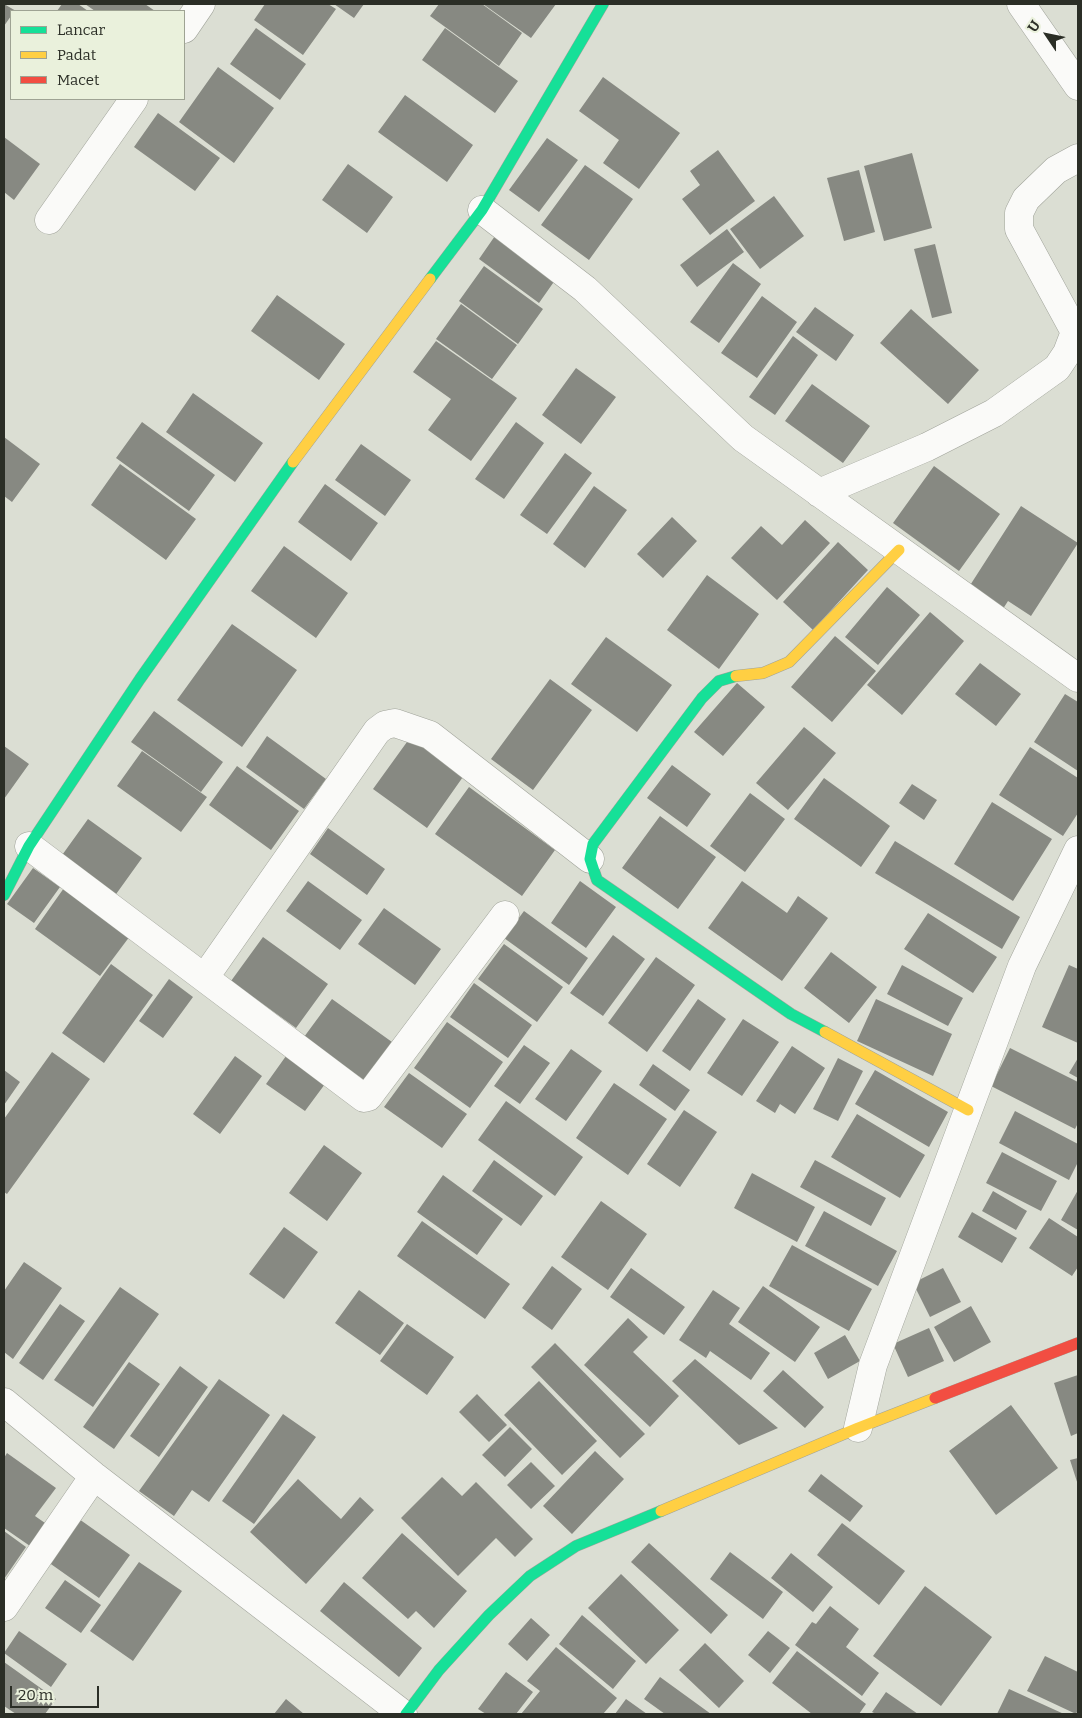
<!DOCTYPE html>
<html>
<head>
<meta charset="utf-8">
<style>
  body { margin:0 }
  #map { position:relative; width:1082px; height:1718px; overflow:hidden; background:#dbded3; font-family:Bitter,serif }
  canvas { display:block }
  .frame { position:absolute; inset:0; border:5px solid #2b2e26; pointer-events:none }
  .legend { position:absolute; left:10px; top:10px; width:175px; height:90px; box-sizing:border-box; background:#eaf1dc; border:1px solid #9ea393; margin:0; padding:6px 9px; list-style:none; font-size:15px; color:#2b2e26 }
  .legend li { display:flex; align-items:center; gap:10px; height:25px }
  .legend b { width:25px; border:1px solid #9ea393 }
  .north { position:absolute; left:1022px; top:10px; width:50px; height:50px; -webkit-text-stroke:4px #eaf1dc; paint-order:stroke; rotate:304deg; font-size:14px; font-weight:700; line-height:20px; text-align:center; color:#2b2e26 }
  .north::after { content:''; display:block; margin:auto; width:18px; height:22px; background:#2b2e26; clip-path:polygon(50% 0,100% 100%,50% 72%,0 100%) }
  .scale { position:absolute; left:10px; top:1686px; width:89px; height:22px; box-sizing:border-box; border:2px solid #2b2e26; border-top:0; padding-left:6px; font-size:15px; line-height:18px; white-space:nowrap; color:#2b2e26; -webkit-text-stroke:4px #eaf1dc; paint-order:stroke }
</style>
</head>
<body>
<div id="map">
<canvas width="1082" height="1718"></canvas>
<div class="frame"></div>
<ul class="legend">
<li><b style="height:6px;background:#16e098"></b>Lancar</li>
<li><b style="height:6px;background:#ffcf43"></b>Padat</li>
<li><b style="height:6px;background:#f24e42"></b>Macet</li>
</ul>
<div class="north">U</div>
<div class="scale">20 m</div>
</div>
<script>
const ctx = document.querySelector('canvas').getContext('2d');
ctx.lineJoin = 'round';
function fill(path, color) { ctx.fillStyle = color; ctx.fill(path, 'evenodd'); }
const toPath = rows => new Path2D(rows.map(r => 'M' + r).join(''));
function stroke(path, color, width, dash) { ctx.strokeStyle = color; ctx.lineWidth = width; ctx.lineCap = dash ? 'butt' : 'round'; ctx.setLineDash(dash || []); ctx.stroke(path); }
fill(toPath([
  [4,4,16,11,11,11,11,16,4,26],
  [62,4,78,4,88,11,57,11],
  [85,4,145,4,155,11,95,11],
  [265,4,328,4,336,9,303,55,254,20],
  [334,4,364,4,354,18],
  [439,4,482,4,522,33,499,66,430,16],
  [483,4,556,4,531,38],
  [256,28,306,64,280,100,230,64],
  [445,28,518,81,495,113,422,60],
  [218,67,274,108,234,163,179,122],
  [603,77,680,133,639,189,603,163,619,140,579,111],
  [405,95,473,145,447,182,378,132],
  [158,113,220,158,195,191,134,147],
  [4,137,40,164,14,200,4,192],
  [547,138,578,160,539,212,509,190],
  [718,150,755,201,710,235,682,199,700,185,690,171],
  [912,153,932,228,884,241,864,166],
  [348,164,393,197,367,233,322,200],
  [585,165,633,199,589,260,541,225],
  [859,170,875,232,844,241,827,178],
  [774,196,804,236,760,269,730,229],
  [727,229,744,252,697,287,680,265],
  [497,233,558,276,539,303,479,259],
  [935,244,952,313,932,318,914,249],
  [733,263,761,284,719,343,690,322],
  [484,266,543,309,518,344,459,301],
  [277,295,345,344,319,380,251,331],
  [762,296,797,322,757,378,721,353],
  [461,304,517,345,492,379,436,339],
  [815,307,854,335,836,361,796,332],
  [911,309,979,370,948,404,880,343],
  [793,336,818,355,775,415,749,397],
  [436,341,517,398,471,461,428,430,451,399,413,372],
  [576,368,616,397,581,444,542,415],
  [812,384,870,426,843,463,785,421],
  [193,393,263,443,235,482,166,432],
  [142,422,215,475,189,511,116,458],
  [516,422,544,443,504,499,475,479],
  [4,437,40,464,12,502,4,496],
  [361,444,411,480,385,516,335,480],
  [565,453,592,473,547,534,520,515],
  [120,464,196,519,166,560,91,505],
  [934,466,1000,514,959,571,893,523],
  [325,484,378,523,351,561,298,522],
  [594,486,627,510,585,568,553,544],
  [1021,506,1078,543,1031,616,1008,601,1001,612,967,590],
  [672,517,697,541,663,578,637,554],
  [805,520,830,543,777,600,731,558,761,526,782,545],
  [838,542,868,570,813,630,783,602],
  [284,546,348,593,316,638,251,591],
  [707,575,759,614,719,669,667,630],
  [887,587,920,615,878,665,845,637],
  [930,612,964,641,902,715,867,685],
  [232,624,297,670,242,747,177,700],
  [835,636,876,671,832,722,791,687],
  [606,637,672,685,637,732,571,684],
  [980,663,1021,694,996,726,955,694],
  [550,679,592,710,533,790,491,759],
  [737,683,765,707,723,756,694,732],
  [1065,694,1078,702,1078,771,1034,742],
  [154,711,223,762,201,792,131,742],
  [804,727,836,753,788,810,756,783],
  [412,735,465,774,427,828,373,789],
  [267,736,326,779,304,809,246,767],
  [4,746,29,764,4,799],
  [1030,747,1078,778,1078,813,1063,836,999,795],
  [142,751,207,797,181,832,117,786],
  [672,765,711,794,687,827,647,798],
  [237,766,299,811,271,850,209,805],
  [824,778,890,826,861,867,794,819],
  [912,784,937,800,924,820,899,803],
  [469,787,555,850,522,896,435,834],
  [750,793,785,819,745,872,710,846],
  [992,802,1052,839,1013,901,954,864],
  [660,816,716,857,678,909,622,868],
  [88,819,142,858,114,897,60,858],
  [328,828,385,869,367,895,310,854],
  [895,841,1020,917,1002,949,875,873],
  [33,868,60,887,34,923,7,904],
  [308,881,362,920,340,950,286,911],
  [580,881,616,907,586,948,551,923],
  [742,881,787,913,798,896,828,918,782,981,708,928],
  [64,888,130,936,100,976,35,929],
  [384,908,441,949,415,985,358,944],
  [524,911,588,958,569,985,504,938],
  [928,913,997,957,973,993,904,949],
  [613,935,645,959,603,1016,570,993],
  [263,937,328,984,296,1028,231,981],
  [504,944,563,987,537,1022,478,979],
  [831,952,877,987,849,1023,804,988],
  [656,957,695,985,647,1052,608,1023],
  [111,964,153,995,104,1063,62,1033],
  [902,965,963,998,948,1026,887,994],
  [1069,965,1078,969,1078,1043,1042,1027],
  [169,979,193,997,163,1038,139,1021],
  [474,983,532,1025,508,1058,450,1017],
  [332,999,392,1042,364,1080,304,1037],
  [698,999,726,1019,690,1071,662,1051],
  [876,999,952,1034,933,1076,857,1041],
  [743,1019,779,1042,742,1096,707,1073],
  [447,1022,503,1062,470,1108,414,1068],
  [524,1045,550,1063,520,1104,494,1086],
  [792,1046,825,1068,795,1114,780,1104,775,1113,756,1101],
  [1010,1048,1078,1082,1078,1123,1075,1129,991,1086],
  [571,1049,602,1071,566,1121,535,1099],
  [52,1052,90,1079,7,1194,4,1192,4,1119],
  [235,1056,262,1076,220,1134,193,1114],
  [286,1056,325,1084,305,1111,266,1084],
  [838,1058,863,1071,838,1121,813,1109],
  [1078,1058,1078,1078,1069,1073],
  [653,1064,690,1090,675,1111,639,1085],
  [4,1070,20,1082,4,1105],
  [875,1070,948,1112,929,1147,855,1104],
  [409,1073,467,1114,442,1148,384,1107],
  [614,1083,667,1119,628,1175,576,1138],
  [506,1101,583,1157,555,1196,478,1140],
  [684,1110,717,1132,680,1187,647,1164],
  [1015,1111,1078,1144,1078,1162,1069,1180,999,1143],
  [857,1114,925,1155,900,1198,831,1157],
  [324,1145,362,1173,327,1221,289,1193],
  [1002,1152,1057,1181,1041,1211,986,1183],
  [494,1160,543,1196,521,1226,472,1191],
  [815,1160,886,1198,871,1226,800,1187],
  [752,1173,815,1207,797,1242,734,1208],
  [443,1175,503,1219,477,1255,417,1212],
  [1078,1190,1078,1230,1061,1220],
  [993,1191,1027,1211,1016,1230,982,1211],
  [601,1201,647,1234,608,1290,561,1257],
  [824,1211,897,1251,878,1286,805,1246],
  [972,1212,1017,1238,1002,1263,958,1237],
  [1049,1218,1078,1237,1078,1267,1072,1276,1029,1248],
  [422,1221,510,1284,485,1319,397,1256],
  [284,1227,318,1252,284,1299,249,1274],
  [792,1245,872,1289,849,1331,769,1286],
  [24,1262,62,1288,13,1359,4,1352,4,1291],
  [552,1266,582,1289,552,1330,522,1308],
  [631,1268,685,1307,664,1335,610,1297],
  [943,1268,961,1302,930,1317,913,1283],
  [763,1286,820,1327,795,1362,738,1322],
  [120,1287,159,1314,93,1407,54,1380],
  [359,1290,404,1323,380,1355,335,1323],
  [713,1290,740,1308,729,1324,770,1353,751,1380,710,1351,706,1358,679,1340],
  [60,1304,85,1321,43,1380,19,1363],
  [971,1306,991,1342,954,1362,934,1327],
  [628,1318,648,1337,633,1352,679,1396,650,1427,584,1365],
  [407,1324,454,1357,427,1395,380,1361],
  [929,1328,944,1361,908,1377,893,1344],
  [845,1335,860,1361,828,1379,814,1353],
  [555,1343,645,1434,620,1458,531,1367],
  [695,1359,778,1428,739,1445,672,1381],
  [129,1362,160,1384,114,1449,83,1427],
  [180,1366,208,1387,159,1457,130,1436],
  [783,1370,824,1407,805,1428,763,1391],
  [1078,1375,1078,1433,1071,1436,1054,1383],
  [219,1379,270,1415,209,1502,192,1490,174,1516,139,1491],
  [539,1381,597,1441,562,1475,504,1415],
  [477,1394,507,1425,489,1442,459,1412],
  [1011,1405,1058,1468,996,1515,949,1451],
  [283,1414,316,1437,254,1524,222,1501],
  [510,1427,532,1449,505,1477,482,1455],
  [595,1451,624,1479,572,1534,543,1506],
  [7,1453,56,1488,35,1516,45,1523,30,1546,4,1528,4,1458],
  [1078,1458,1078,1485,1070,1460],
  [531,1462,555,1486,531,1509,507,1485],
  [821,1474,863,1506,850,1522,808,1491],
  [442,1477,462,1496,476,1482,533,1539,515,1557,496,1538,458,1576,401,1518],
  [298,1479,341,1519,360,1497,374,1510,306,1584,250,1532],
  [79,1519,130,1555,99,1598,48,1562],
  [842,1523,905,1571,879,1605,817,1555],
  [4,1531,26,1547,4,1579],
  [402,1533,467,1591,434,1628,416,1611,408,1619,362,1578],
  [649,1543,728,1615,711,1634,631,1562],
  [730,1552,783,1592,763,1619,710,1579],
  [791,1553,833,1587,813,1612,771,1578],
  [139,1562,182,1591,133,1661,90,1631],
  [621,1574,679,1630,646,1664,588,1608],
  [65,1580,101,1605,81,1633,45,1608],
  [344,1582,422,1648,399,1677,320,1611],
  [925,1586,992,1637,941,1706,873,1656],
  [830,1606,859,1629,846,1647,879,1673,862,1696,795,1645,812,1622,816,1624],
  [582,1615,636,1661,613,1689,559,1644],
  [531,1618,550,1635,527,1661,508,1644],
  [19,1631,67,1664,51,1687,4,1653],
  [768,1631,790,1648,770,1673,748,1655],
  [705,1643,744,1681,719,1708,679,1670],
  [556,1647,617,1698,603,1714,521,1714,540,1691,527,1681],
  [797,1651,866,1704,859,1714,812,1714,772,1683],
  [1045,1656,1078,1672,1078,1710,1076,1714,1027,1691],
  [4,1662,56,1699,45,1714,16,1714,4,1706],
  [506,1672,533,1692,516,1714,486,1714,478,1709],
  [660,1677,711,1714,665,1714,644,1699],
  [1009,1689,1064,1714,997,1714],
  [886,1692,918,1714,876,1714,872,1712],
  [286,1699,304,1714,274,1714],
  [626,1699,647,1714,615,1714]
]), '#878982');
const street = toPath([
  [1021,4,1078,86],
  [184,29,201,4],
  [482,210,585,289,743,438,1078,678],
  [49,220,134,99],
  [819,493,927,447,994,413,1057,368,1067,353,1075,332,1019,229,1019,213,1026,199,1056,170,1078,158],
  [29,846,364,1098,368,1097,505,915],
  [205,977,377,731,385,725,395,723,430,735,590,859],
  [4,1402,94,1476,403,1714],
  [858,1428,873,1365,1022,966,1078,850],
  [4,1607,94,1476]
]);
const fast = toPath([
  [430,279,482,210,603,4],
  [736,676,719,681,702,698,593,844,590,859,597,880,791,1014,825,1032],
  [4,895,29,846,140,679,293,462],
  [406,1714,439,1670,489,1615,530,1576,576,1546,661,1511]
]);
const slow = toPath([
  [293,462,430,279],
  [736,676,763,673,789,662,899,550],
  [825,1032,968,1110],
  [661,1511,858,1428,935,1398]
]);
const jam = toPath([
  [935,1398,1078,1343]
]);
stroke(street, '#a0a39a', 29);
stroke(fast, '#a0a39a', 12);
stroke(slow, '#a0a39a', 12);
stroke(jam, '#a0a39a', 12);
stroke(street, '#fafaf8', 28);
stroke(fast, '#16e098', 11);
stroke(slow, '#ffcf43', 11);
stroke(jam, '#f24e42', 11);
</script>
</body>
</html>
